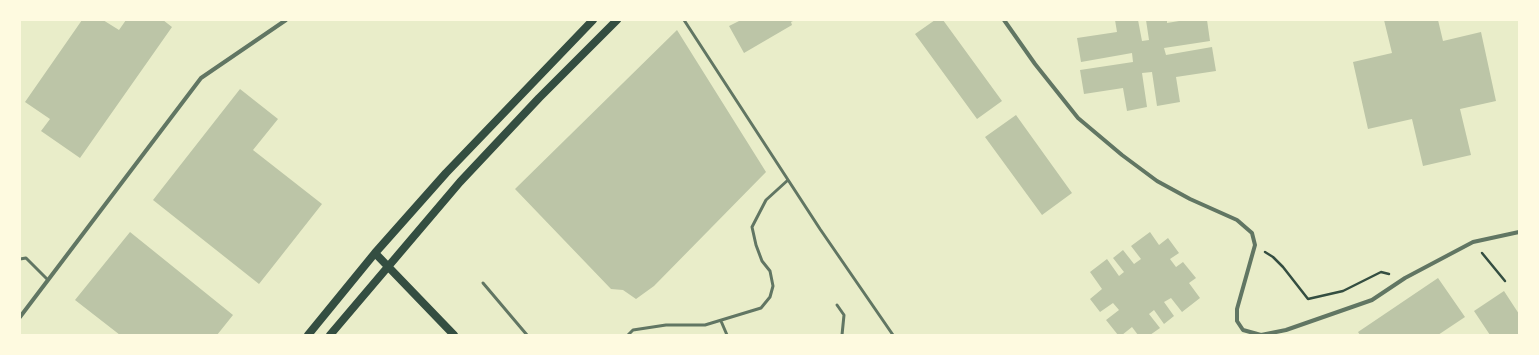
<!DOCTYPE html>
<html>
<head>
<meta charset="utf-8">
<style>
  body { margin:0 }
  #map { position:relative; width:1539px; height:355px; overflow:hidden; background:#e9edc9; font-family:Montserrat,sans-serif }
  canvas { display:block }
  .frame { position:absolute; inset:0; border:21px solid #fefae0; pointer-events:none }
</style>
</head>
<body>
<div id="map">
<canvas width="1539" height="355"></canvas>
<div class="frame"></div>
</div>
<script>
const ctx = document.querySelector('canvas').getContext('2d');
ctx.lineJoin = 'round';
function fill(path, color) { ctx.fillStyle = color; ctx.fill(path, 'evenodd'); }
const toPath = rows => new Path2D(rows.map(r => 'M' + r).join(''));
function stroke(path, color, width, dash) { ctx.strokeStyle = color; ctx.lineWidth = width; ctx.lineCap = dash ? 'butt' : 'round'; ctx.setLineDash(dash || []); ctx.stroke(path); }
fill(toPath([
  [82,20,103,20,119,30,126,20,163,20,172,27,80,158,41,131,50,119,25,102],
  [741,20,795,20,791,22,792,25,744,53,729,26],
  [935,20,943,20,1002,101,977,119,915,34],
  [1115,20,1138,20,1142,41,1149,40,1146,20,1167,20,1167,23,1185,20,1207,20,1210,41,1164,48,1166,55,1212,47,1216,71,1176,77,1180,102,1157,106,1152,72,1142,73,1147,107,1127,111,1123,88,1084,94,1080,70,1133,62,1132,53,1081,62,1077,38,1117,32],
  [1384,20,1438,20,1443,41,1481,32,1496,101,1460,109,1471,155,1423,166,1412,119,1368,129,1353,62,1392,53],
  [677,30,766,172,654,286,636,299,623,290,611,289,515,189],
  [240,89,278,119,253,150,322,204,259,284,153,200],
  [1016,115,1072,193,1042,215,985,137],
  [130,232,233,315,217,335,120,335,75,300],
  [1150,232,1159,245,1168,238,1179,253,1170,259,1176,267,1183,262,1196,278,1189,283,1200,298,1182,312,1171,298,1164,302,1174,316,1164,324,1154,310,1149,314,1160,328,1150,335,1138,335,1132,327,1122,335,1118,335,1106,320,1119,310,1113,303,1100,312,1090,299,1102,289,1090,272,1107,259,1119,276,1124,272,1113,258,1123,250,1134,264,1141,259,1131,246],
  [1438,278,1465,317,1438,335,1360,335,1358,332],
  [1504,291,1519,314,1519,335,1490,335,1474,311]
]), '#bcc5a7');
stroke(toPath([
  [1265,252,1273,257,1283,267,1308,299,1343,291,1381,272,1389,274],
  [1482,253,1505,281]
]), '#344e41', 2.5);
stroke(toPath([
  [684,20,820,229,893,335],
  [20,259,26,258,48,280],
  [483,283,527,335],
  [837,305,844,315,842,335],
  [721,321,727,335],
  [628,335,633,330,666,325,705,325,761,308,770,297,773,286,770,271,762,261,756,245,752,227,766,200,788,180]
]), '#617663', 3);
stroke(toPath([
  [1004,20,1035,64,1078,118,1122,155,1157,181,1190,199,1237,220,1252,233,1255,245,1237,309,1237,321,1243,330,1261,335,1286,330,1372,300,1405,278,1473,242,1519,232],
  [20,317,201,78,286,20]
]), '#617663', 4);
stroke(toPath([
  [375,253,454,335],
  [308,335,375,253,446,173,593,20],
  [330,335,460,182,539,98,617,20]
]), '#344e41', 8);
</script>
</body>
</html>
